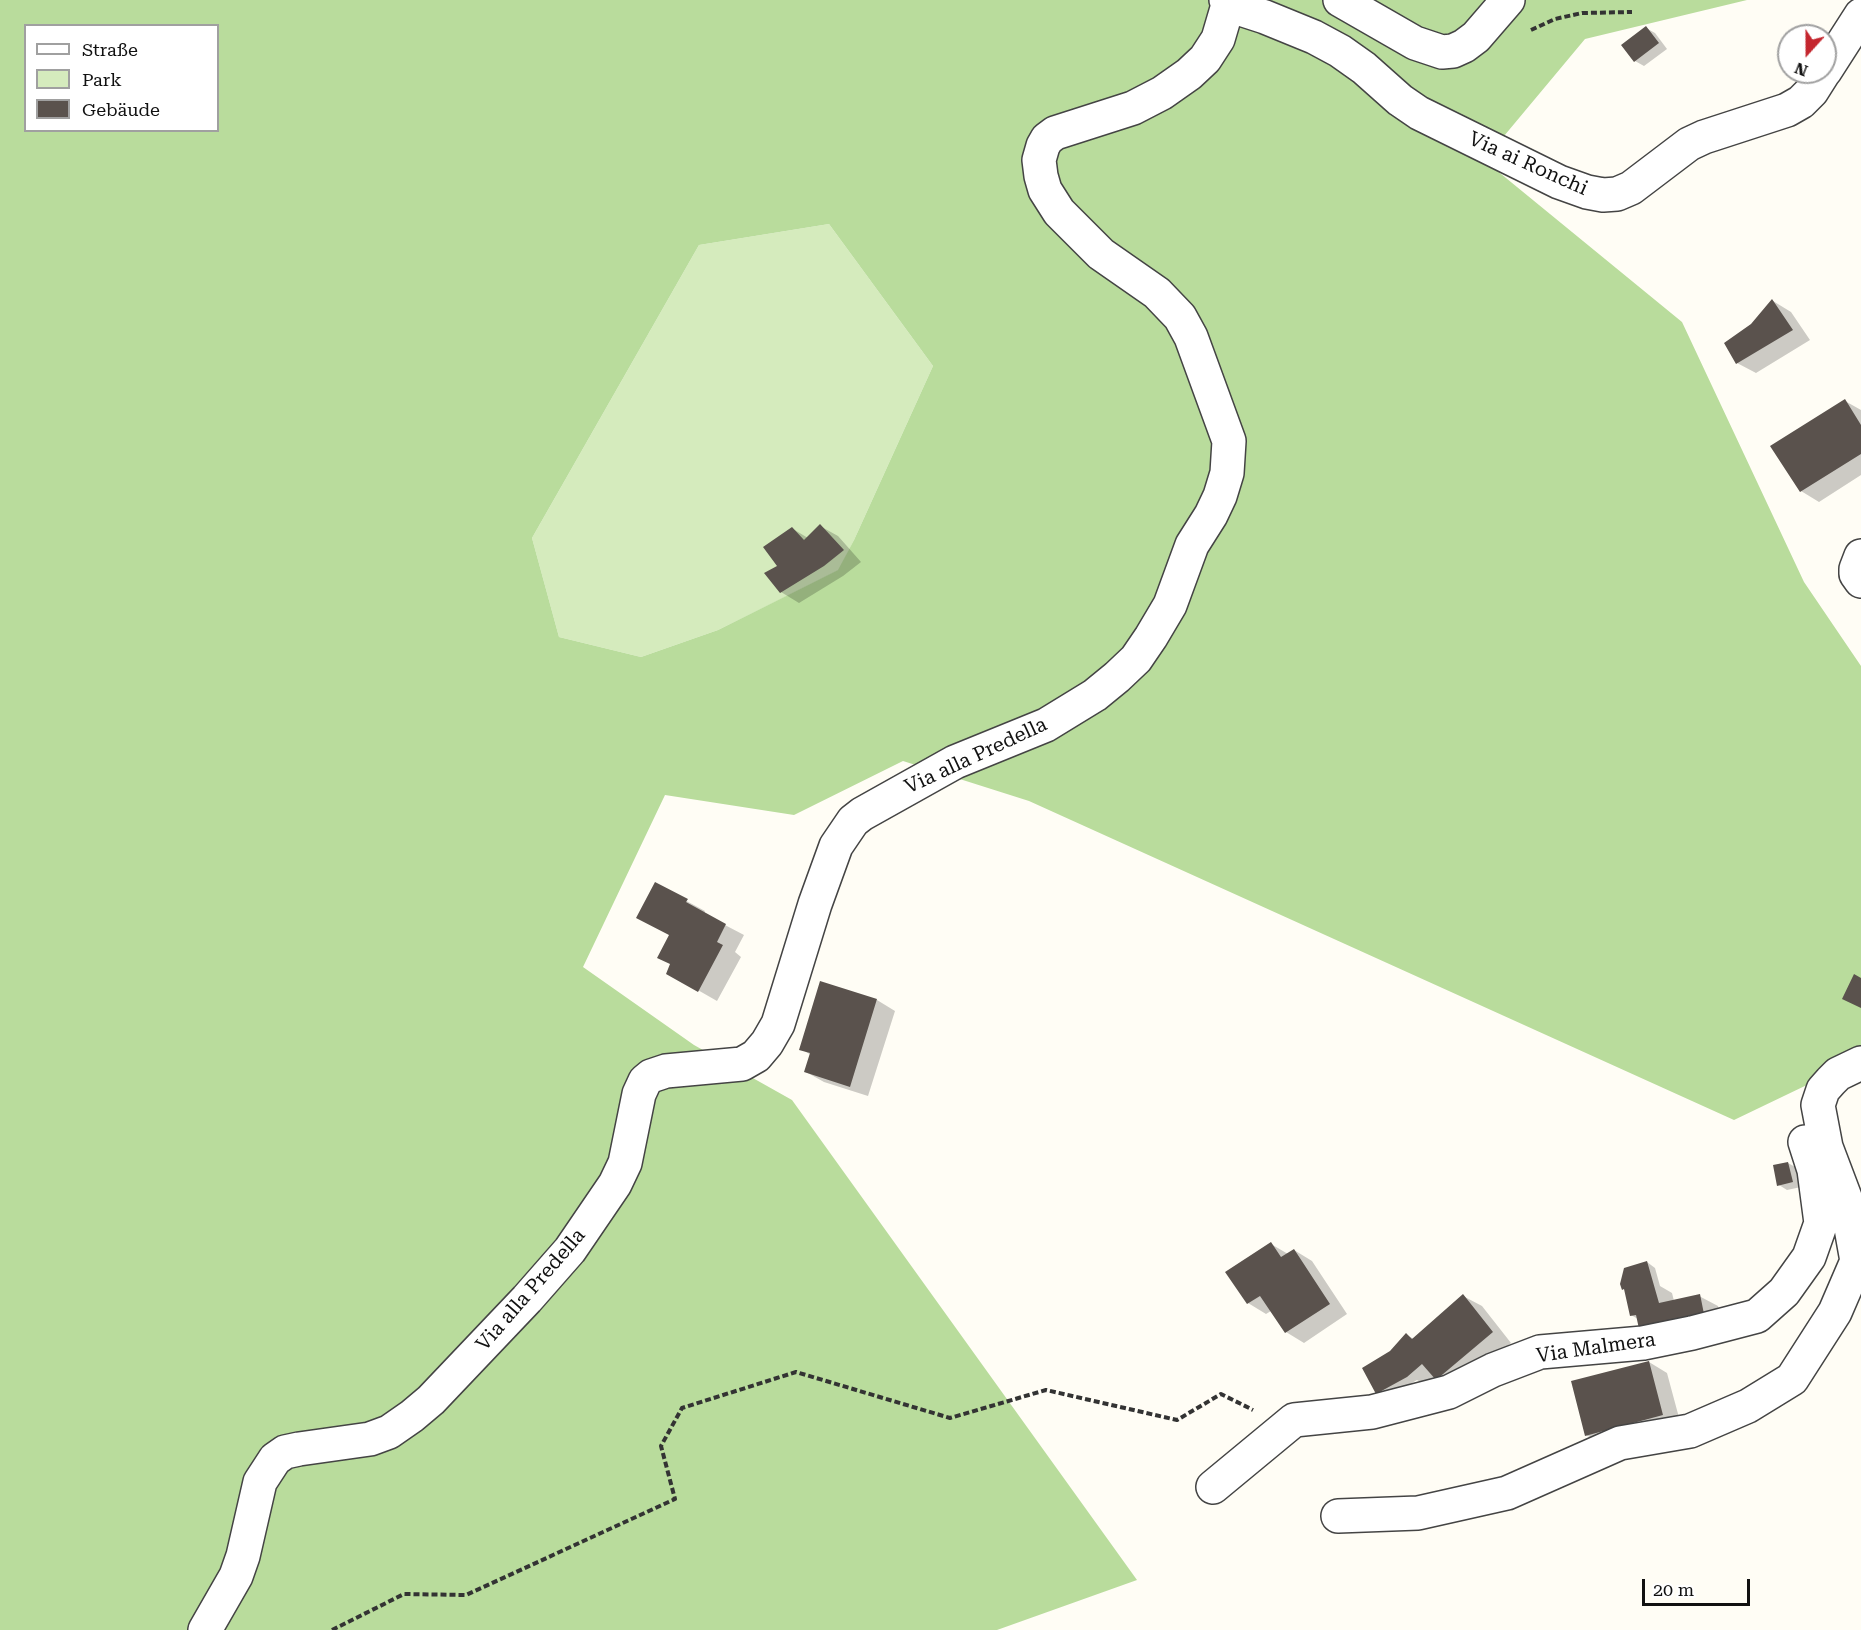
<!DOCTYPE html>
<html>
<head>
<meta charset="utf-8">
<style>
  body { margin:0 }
  #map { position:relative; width:1861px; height:1630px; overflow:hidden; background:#fffdf5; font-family:"Roboto Serif",serif }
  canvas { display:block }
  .legend { position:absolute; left:24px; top:24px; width:195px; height:108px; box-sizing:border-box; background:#fff; border:2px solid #a0a0a0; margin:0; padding:8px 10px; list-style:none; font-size:18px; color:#111 }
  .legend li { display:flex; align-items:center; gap:12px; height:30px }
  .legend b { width:30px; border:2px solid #a0a0a0 }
  .north { position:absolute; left:1777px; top:24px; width:60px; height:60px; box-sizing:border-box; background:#fff; border:2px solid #a0a0a0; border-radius:50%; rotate:201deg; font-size:16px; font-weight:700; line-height:24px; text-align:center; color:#111 }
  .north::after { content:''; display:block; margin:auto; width:21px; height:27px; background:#c4262e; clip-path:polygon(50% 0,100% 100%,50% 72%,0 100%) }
  .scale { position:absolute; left:1642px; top:1579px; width:108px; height:27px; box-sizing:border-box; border:3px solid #111; border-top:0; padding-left:8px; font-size:18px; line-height:21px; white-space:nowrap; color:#111; -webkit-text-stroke:4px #fff; paint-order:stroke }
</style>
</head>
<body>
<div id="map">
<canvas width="1861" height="1630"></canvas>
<ul class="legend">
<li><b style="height:8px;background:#fff"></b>Straße</li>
<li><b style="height:16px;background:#d5ebbd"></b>Park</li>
<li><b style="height:16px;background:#5a524d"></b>Gebäude</li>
</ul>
<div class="north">N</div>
<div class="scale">20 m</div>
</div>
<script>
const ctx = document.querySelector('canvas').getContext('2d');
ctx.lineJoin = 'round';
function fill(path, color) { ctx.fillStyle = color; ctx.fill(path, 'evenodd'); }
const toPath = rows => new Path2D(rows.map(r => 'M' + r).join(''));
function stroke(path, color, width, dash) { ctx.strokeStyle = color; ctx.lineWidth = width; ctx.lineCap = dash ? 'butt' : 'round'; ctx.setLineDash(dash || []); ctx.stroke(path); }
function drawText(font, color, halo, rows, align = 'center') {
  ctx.font = font + ' "Roboto Serif",serif'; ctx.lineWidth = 6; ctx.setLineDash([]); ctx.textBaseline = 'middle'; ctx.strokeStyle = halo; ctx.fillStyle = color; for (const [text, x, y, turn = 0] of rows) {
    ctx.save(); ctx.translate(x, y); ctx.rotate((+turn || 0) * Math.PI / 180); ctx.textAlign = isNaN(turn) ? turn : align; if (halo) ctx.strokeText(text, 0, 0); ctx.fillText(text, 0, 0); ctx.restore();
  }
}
fill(toPath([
  [829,224,933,366,854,540,839,570,718,630,641,657,559,637,532,538,699,245]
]), '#d5ebbd');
fill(toPath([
  [0,0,1747,0,1585,39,1484,160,1682,322,1804,582,1861,666,1861,1059,1734,1120,1029,801,903,761,794,815,665,795,583,967,694,1045,792,1100,1137,1580,997,1630,0,1630],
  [26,26,218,26,218,130,26,130],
  [829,224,933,366,854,540,838,570,718,630,641,657,559,637,532,538,699,245]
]), '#b9dc9c');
fill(toPath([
  [1646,28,1655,33,1667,49,1644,66,1635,61],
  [1773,301,1791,312,1810,340,1756,373,1737,363,1752,325],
  [1845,401,1861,410,1861,475,1819,502,1801,491],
  [820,526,838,536,861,562,843,576,799,603,781,592,779,566,793,529,808,538],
  [655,884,705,911,704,914,744,935,735,952,741,957,717,1001,668,973,671,964,670,935],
  [877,1000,895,1011,868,1096,824,1082,806,1072,811,1055,801,1049],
  [1788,1163,1797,1168,1801,1187,1787,1190,1779,1185],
  [1271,1244,1288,1254,1294,1250,1312,1261,1347,1314,1304,1343,1286,1332,1271,1311,1266,1314,1248,1303],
  [1647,1262,1655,1268,1660,1286,1672,1293,1674,1301,1699,1296,1718,1306,1724,1334,1638,1319,1631,1315],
  [1463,1296,1482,1306,1511,1343,1455,1390,1427,1386,1417,1380,1386,1398,1377,1393,1390,1353,1406,1335,1414,1339],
  [1649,1362,1667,1373,1681,1425,1605,1445,1586,1435]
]), '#0003');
fill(toPath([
  [1646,26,1659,43,1634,62,1621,45],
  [1772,299,1793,330,1736,364,1724,343,1751,324],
  [1845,399,1861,425,1861,454,1800,492,1770,446],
  [820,524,844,550,824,566,780,593,764,573,777,566,763,547,792,527,804,540],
  [655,882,688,899,686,902,726,924,717,942,723,945,698,992,666,974,670,964,657,958,669,935,636,918],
  [1854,974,1861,978,1861,1008,1842,999],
  [820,981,877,999,850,1087,804,1072,810,1053,799,1050],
  [1788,1162,1793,1182,1777,1186,1773,1165],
  [1271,1242,1281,1257,1294,1249,1330,1304,1285,1333,1260,1296,1247,1304,1225,1272],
  [1647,1261,1659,1303,1700,1294,1706,1324,1641,1338,1636,1315,1630,1316,1624,1289,1622,1290,1620,1284,1624,1268],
  [1463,1294,1493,1332,1436,1380,1422,1364,1407,1377,1376,1394,1362,1368,1390,1351,1406,1333,1412,1339],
  [1649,1361,1663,1415,1585,1436,1571,1381]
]), '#5a524d');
const minor = toPath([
  [1340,0,1415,43,1442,52,1453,51,1464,46,1476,37,1508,0],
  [1228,5,1265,17,1314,37,1340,51,1364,68,1400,100,1419,113,1559,182,1587,192,1603,195,1617,194,1631,188,1689,144,1704,137,1787,110,1801,102,1812,91,1824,72],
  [1825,71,1861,15],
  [1861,556,1856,569,1856,574,1861,581],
  [1213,1487,1294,1420,1372,1412,1449,1392,1493,1370,1540,1352,1643,1343,1692,1333,1757,1316,1784,1292,1809,1257,1821,1223,1814,1170,1805,1142],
  [1338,1516,1418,1513,1507,1493,1620,1443,1690,1431,1748,1406,1792,1379,1835,1312,1857,1261,1846,1200,1826,1147,1818,1105,1823,1090,1831,1081,1838,1074,1861,1063],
  [205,1630,236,1576,243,1556,260,1482,275,1459,285,1452,299,1449,370,1439,389,1432,412,1416,431,1400,527,1299,570,1250,615,1184,625,1163,639,1094,645,1081,651,1076,666,1071,742,1064,756,1056,767,1043,778,1024,815,904,836,846,853,821,862,814,955,762,1046,725,1095,695,1117,677,1136,659,1151,637,1170,605,1192,545,1211,515,1220,496,1227,473,1229,441,1191,337,1180,317,1157,293,1101,254,1059,212,1045,190,1041,176,1039,160,1043,146,1047,139,1055,133,1133,108,1162,93,1189,74,1205,59,1218,39,1228,5,1226,0]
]);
stroke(minor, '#444', 36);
stroke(toPath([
  [1531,30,1555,19,1582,13,1632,12],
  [332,1630,404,1594,466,1595,675,1499,661,1446,682,1408,796,1372,950,1418,1046,1390,1177,1420,1221,1394,1253,1410]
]), '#333', 4, [6, 3]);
stroke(minor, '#fff', 33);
drawText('20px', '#111', '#fff', [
  ["Via ai Ronchi",1528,164,24],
  ["Via alla Predella",976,756,-25],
  ["Via alla Predella",531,1290,-49],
  ["Via Malmera",1596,1348,-8]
]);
</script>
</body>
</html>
